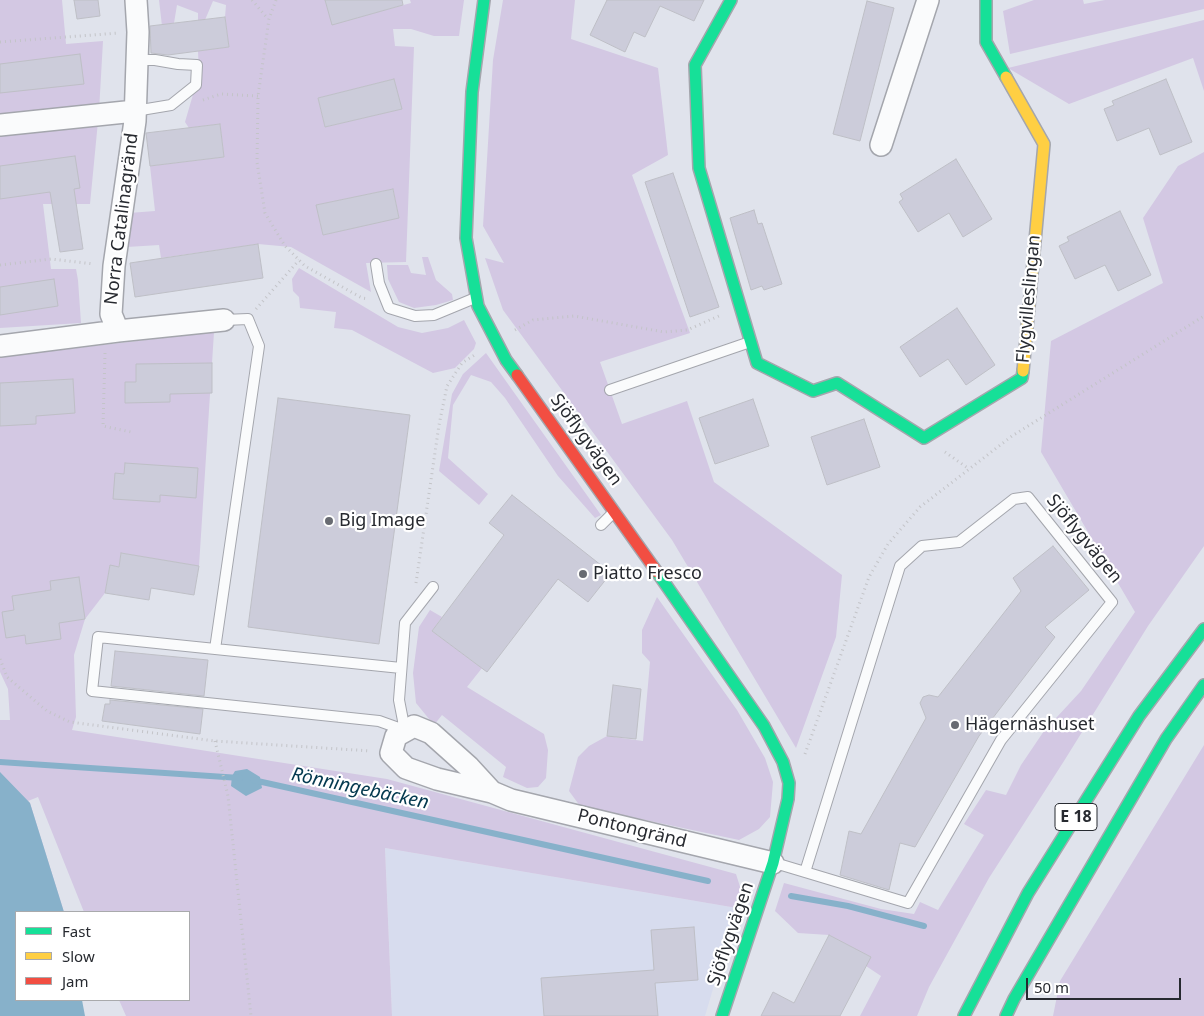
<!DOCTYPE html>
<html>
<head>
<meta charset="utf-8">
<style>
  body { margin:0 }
  #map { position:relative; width:1204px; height:1016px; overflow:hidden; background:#e0e3ec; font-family:"Noto Sans",sans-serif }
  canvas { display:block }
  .legend { position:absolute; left:15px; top:911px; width:175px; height:90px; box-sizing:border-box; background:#fff; border:1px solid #a9aaac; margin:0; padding:6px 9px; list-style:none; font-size:15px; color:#272a30 }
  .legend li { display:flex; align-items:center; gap:10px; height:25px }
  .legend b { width:25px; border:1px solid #a9aaac }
  .scale { position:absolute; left:1026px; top:978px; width:155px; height:22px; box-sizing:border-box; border:2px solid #272a30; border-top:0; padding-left:6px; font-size:15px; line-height:18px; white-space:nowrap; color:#272a30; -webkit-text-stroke:4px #fff; paint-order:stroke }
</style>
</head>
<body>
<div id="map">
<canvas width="1204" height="1016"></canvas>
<ul class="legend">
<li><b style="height:6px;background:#16e098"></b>Fast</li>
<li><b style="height:6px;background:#ffcf43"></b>Slow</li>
<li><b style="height:6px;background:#f24e42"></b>Jam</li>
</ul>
<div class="scale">50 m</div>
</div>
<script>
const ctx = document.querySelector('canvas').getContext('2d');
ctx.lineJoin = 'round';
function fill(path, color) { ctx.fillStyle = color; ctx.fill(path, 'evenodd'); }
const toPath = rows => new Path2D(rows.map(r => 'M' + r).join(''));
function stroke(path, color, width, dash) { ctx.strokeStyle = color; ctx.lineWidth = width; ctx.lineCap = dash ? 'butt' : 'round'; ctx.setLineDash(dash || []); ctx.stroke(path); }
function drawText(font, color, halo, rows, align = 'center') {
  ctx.font = font + ' "Noto Sans",sans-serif'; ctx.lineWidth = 4.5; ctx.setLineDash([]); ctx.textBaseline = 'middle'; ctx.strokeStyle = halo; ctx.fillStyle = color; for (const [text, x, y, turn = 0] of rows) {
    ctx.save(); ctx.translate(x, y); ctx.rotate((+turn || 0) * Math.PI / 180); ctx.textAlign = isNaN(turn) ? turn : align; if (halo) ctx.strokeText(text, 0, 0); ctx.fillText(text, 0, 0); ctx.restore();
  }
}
fill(toPath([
  [385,848,737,908,705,1016,392,1016]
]), '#d7dcee');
fill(toPath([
  [0,0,62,0,66,44,103,41,99,111,90,204,43,204,51,269,76,269,78,280,81,323,0,328],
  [159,0,325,0,333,24,411,3,410,0,464,0,459,36,434,36,411,29,393,29,395,46,414,47,406,262,366,263,371,292,291,247,258,244,161,258,159,245,127,247,129,213,155,211,150,166,224,157,220,124,189,128,185,122,199,74,198,51,229,47,225,17,226,5,213,1,205,20,198,21,198,13,177,5,174,23,162,26],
  [394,79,401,109,325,127,318,98],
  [393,189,399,217,323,235,317,205],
  [503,0,575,0,571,39,658,68,668,155,632,175,690,333,600,362,622,424,687,401,714,482,842,575,836,637,796,748,672,540,503,310,485,258,504,263,483,226,493,60],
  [1034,0,1083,0,1084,4,1105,0,1204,0,1204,9,1010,54,1003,11],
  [1204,20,1204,91,1193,58,1069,104,1008,68],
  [1204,152,1204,546,1148,626,1064,761,989,878,929,987,917,1016,860,1016,881,976,866,966,870,957,829,935,798,933,775,911,784,883,881,909,914,914,920,902,938,910,984,835,964,824,986,790,1006,795,1021,765,1044,731,1081,691,1135,612,1041,452,1051,341,1163,283,1143,218,1178,166],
  [422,257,428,257,436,280,452,294,453,300,436,305,414,308,399,302,388,279,387,265,408,265,411,273,426,275],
  [299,268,398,327,422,333,448,328,464,320,476,343,474,349,455,368,433,373,352,330,334,328,336,312,300,308,299,297,293,291,292,279],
  [214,332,199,566,121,553,119,567,110,566,105,593,85,619,74,655,76,717,72,730,387,779,736,874,742,893,737,908,385,848,392,1016,126,1016,119,1000,189,1000,189,912,84,912,38,797,28,801,30,803,64,912,0,862,0,720,10,720,8,689,0,672,0,357],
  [486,353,601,515,595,518,558,476,505,398,491,382,471,375,453,405,448,458,488,494,479,505,439,471,452,394,463,374],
  [657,597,737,710,765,758,773,782,770,817,759,829,739,840,580,806,569,791,578,757,589,746,607,736,643,741,650,662,642,653,642,630],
  [430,610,442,617,432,631,482,668,467,687,544,734,548,750,546,778,538,787,527,788,503,777,506,767,442,715,434,725,416,703,413,673,419,627],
  [1204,745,1204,1016,1053,1016,1060,981]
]), '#d3c8e3');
fill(toPath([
  [247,769,260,777,262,788,246,796,231,786,232,776,235,771],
  [0,772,30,803,64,912,16,912,16,1000,82,1000,85,1016,0,1016]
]), '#87b1ca');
stroke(toPath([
  [0,762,240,778],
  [253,780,708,881],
  [791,896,848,906,924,926]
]), '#87b1ca', 6);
const building = toPath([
  [74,0,98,0,100,16,77,19,74,0],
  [325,0,402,0,403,5,332,25,325,0],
  [607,0,704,0,694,21,660,6,645,37,634,32,625,52,590,35,607,0],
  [867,1,894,8,860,141,833,134,867,1],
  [225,17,229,47,168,55,151,53,150,26,225,17],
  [80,54,84,84,0,93,0,64,80,54],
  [394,79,402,109,325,127,318,98,394,79],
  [1166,79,1192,142,1160,155,1149,128,1117,141,1104,109,1114,105,1112,101,1166,79],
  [220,124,224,157,150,166,146,133,220,124],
  [75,156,80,188,74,189,83,249,60,252,50,192,0,199,0,166,75,156],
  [956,159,992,219,963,237,949,213,918,232,899,202,903,199,900,194,956,159],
  [673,173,719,307,690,317,645,182,673,173],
  [393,189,399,218,323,235,316,205,393,189],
  [754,210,758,224,762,223,782,284,764,290,762,286,751,290,730,218,754,210],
  [1120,211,1151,275,1118,291,1105,265,1075,279,1059,246,1069,241,1067,237,1120,211],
  [258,244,263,278,135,297,130,263,258,244],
  [54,279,58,306,0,315,0,287,54,279],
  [957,308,995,365,966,385,948,359,920,377,900,347,957,308],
  [212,363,212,393,170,394,170,402,125,403,125,382,136,382,136,364,212,363],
  [73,379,75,413,36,416,36,424,0,426,0,383,73,379],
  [278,398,410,415,379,644,248,627,278,398],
  [753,399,769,446,715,464,699,418,753,399],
  [864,419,880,467,827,485,811,437,864,419],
  [125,463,198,468,196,498,160,495,160,502,113,499,115,473,124,474,125,463],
  [512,495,611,573,588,602,558,579,487,672,432,631,504,535,489,523,512,495],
  [1053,546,1089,590,1045,627,1055,637,979,736,915,847,900,843,889,890,840,875,849,831,861,834,926,718,920,703,923,697,929,695,938,697,1021,591,1013,578,1053,546],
  [121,553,199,566,194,595,151,588,149,600,105,593,110,565,119,567,121,553],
  [79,577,85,619,59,623,61,639,26,644,25,635,6,638,2,612,14,610,12,596,51,590,50,581,79,577],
  [115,651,208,660,204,696,111,686,115,651],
  [613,685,641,689,636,739,607,736,613,685],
  [110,700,203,709,200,734,102,721,105,704,110,704,110,700],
  [694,927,698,980,655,983,658,1016,544,1016,541,978,654,970,651,930,694,927],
  [829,935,871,957,840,1016,761,1016,773,992,794,1003,829,935]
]);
fill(building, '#ccccda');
stroke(building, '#bebfc6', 1);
const lane = toPath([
  [135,111,171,105,196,85,197,65,178,64,155,60,137,60],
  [376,264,379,283,389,308,415,316,434,315,475,298],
  [610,390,750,342],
  [601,525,614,512],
  [215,649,259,346,248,319,224,320],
  [401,668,98,637,92,691,379,721,404,730],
  [405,731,399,700,405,623,433,587],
  [775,863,805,872,908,903,1001,740,1112,602,1028,497,1014,499,959,542,922,546,900,566,805,872]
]);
const street = toPath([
  [136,0,138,32,135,121,114,266,111,314,118,331,224,320],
  [0,125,135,111],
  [881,145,928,0],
  [0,346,118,331],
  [492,792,437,779,406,768,391,753,396,736,414,726,431,733,469,767,492,792,511,800,773,863]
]);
const fast = toPath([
  [484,0,472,92,466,238,478,306,506,360,517,375],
  [731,0,695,65,699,168,757,363,813,391,837,383,924,438,1022,378,1023,371],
  [986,0,986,42,1006,77],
  [657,572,764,726,783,762,789,783,788,799,773,863,722,1016],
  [964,1016,1028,893,1139,716,1204,629],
  [1006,1016,1014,999,1166,739,1204,685]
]);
const slow = toPath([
  [1006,77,1044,144,1023,371]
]);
const jam = toPath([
  [517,375,657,572]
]);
stroke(lane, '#a4a6ad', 12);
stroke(street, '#a4a6ad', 24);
stroke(fast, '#a4a6ad', 14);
stroke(slow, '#a4a6ad', 14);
stroke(jam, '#a4a6ad', 14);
stroke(toPath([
  [252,0,268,19],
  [276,0,269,19,258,96,257,162,265,213,285,246,305,266,362,298,369,299],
  [0,42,119,33],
  [203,100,221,94,258,96],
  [0,265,51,259,94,264],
  [256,309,299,260],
  [515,330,533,320,574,316,664,332,687,330,719,316],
  [105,353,103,426,131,432],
  [945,452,969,469],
  [416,583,439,425,447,386,462,363,476,354],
  [0,659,7,677,47,711,70,722,215,741,371,751],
  [215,741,228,796,251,1016],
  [805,754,869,577,888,544,920,507,1012,436,1204,316]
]), '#c3c4c8', 3, [1, 4]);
stroke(lane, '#fafbfc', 10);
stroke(street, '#fafbfc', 21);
stroke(fast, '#16e098', 11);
stroke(slow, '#ffcf43', 11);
stroke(jam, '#f24e42', 11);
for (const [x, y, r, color] of [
  [329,521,5,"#686b72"],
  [583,574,5,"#686b72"],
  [955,725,5,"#686b72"]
]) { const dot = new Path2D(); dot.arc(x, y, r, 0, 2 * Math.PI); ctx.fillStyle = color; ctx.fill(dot); stroke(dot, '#fff', 2); }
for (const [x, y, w] of [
  [1076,817,42]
]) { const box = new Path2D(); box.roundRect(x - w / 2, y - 13.5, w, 27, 4); ctx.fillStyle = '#fff'; ctx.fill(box); stroke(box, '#272a30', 1); }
drawText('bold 16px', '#272a30', null, [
  ["E 18",1076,817]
]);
drawText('18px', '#272a30', '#fff', [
  ["Norra Catalinagränd",122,219,-83],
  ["Flygvilleslingan",1029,299,-85],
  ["Sjöflygvägen",586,440,54],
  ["Sjöflygvägen",1084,539,51],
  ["Pontongränd",632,829,14],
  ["Sjöflygvägen",731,934,-71]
]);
drawText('18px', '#272a30', '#fff', [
  ["Big Image",339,521],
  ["Piatto Fresco",593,574],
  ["Hägernäshuset",965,725]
], 'left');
drawText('italic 19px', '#04394f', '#fff', [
  ["Rönningebäcken",360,789,12]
]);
</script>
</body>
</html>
